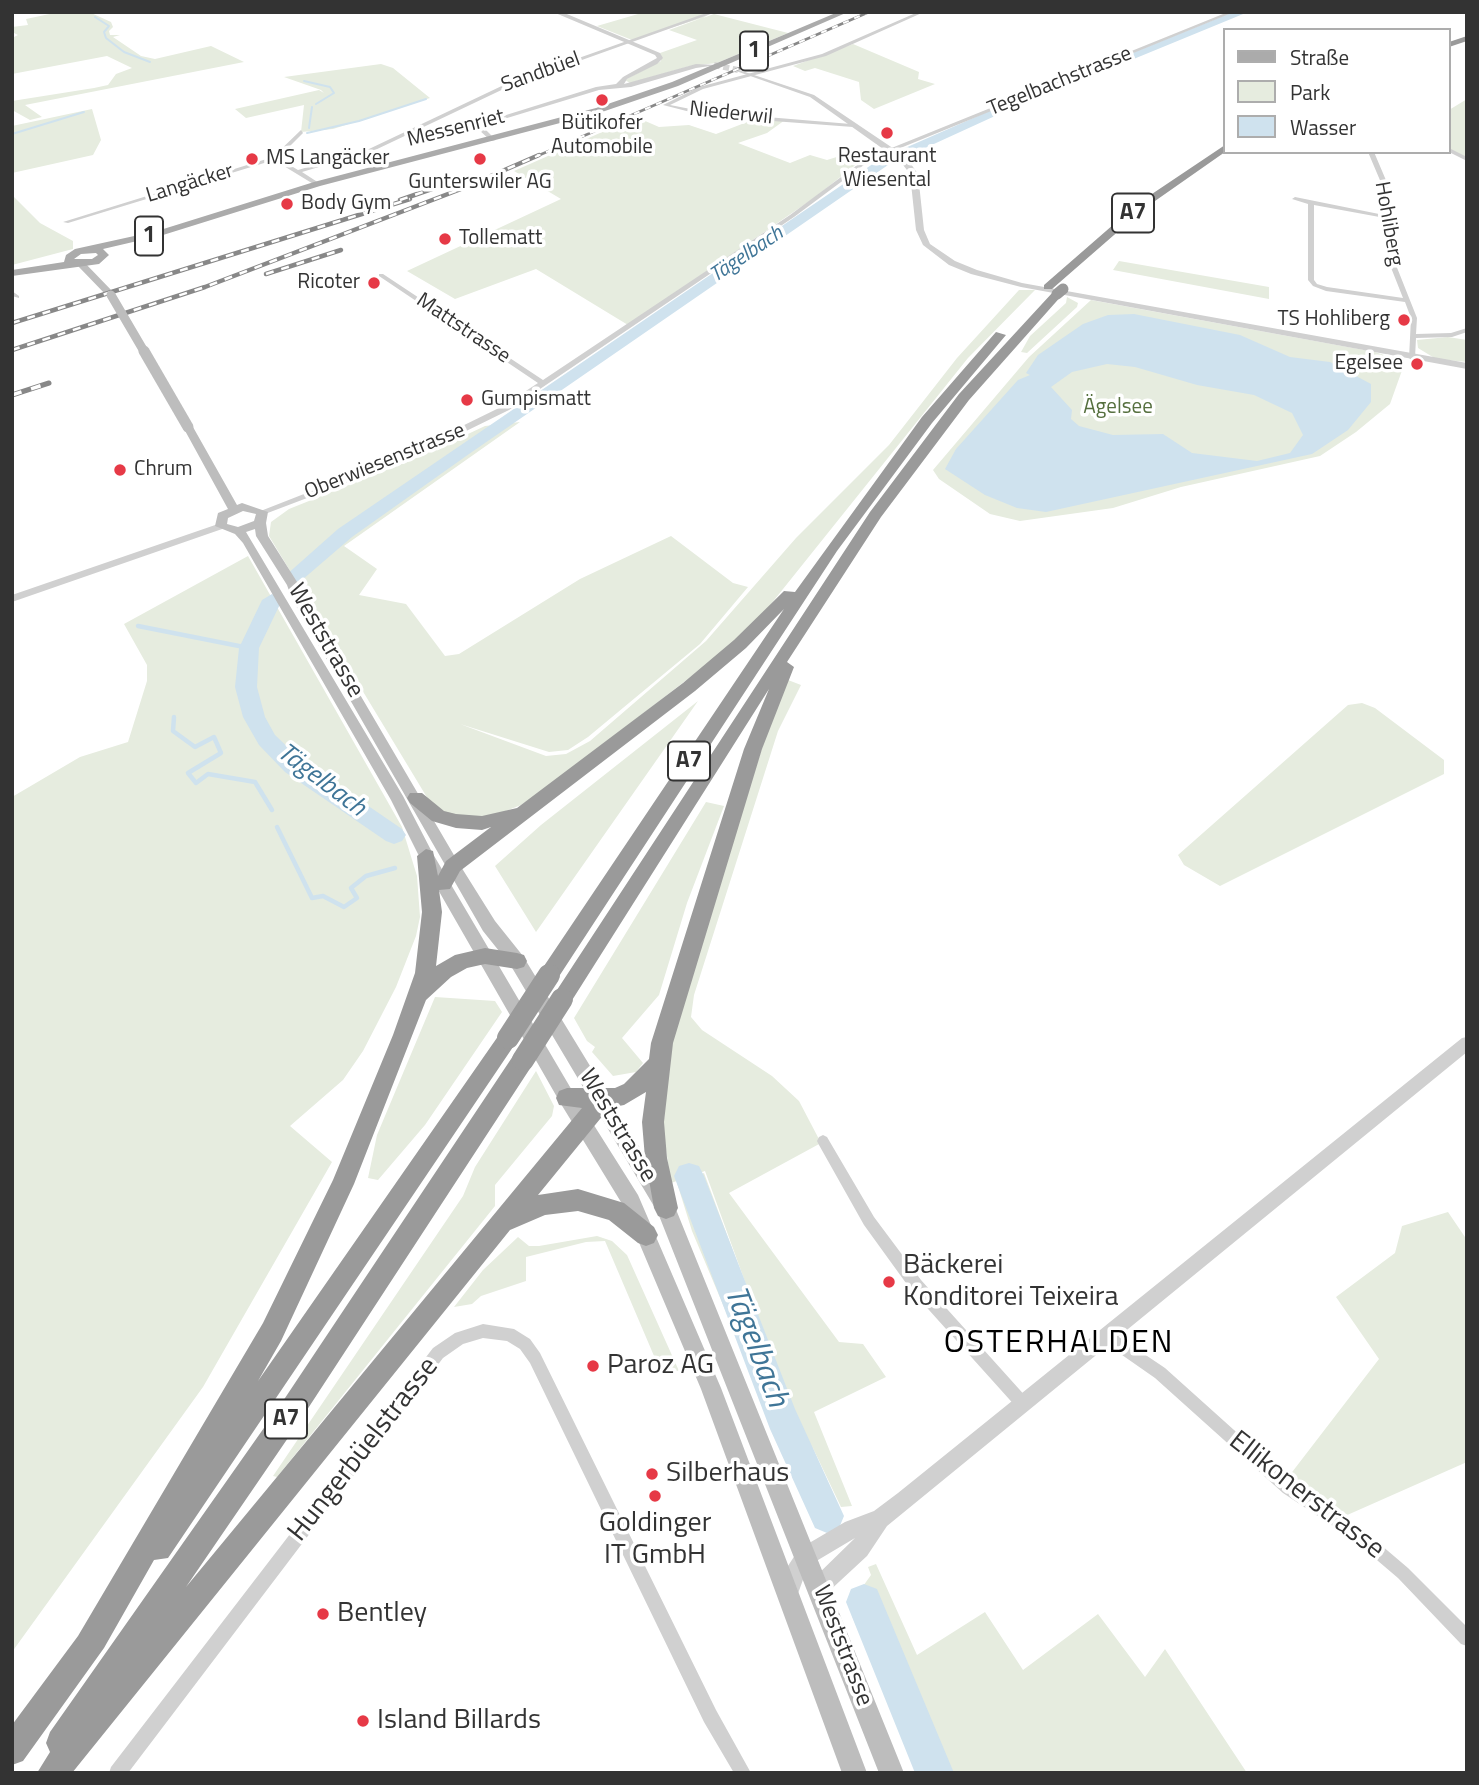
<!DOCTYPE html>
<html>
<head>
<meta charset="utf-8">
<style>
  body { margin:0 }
  #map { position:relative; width:1479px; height:1785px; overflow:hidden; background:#fff; font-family:"Titillium Web",sans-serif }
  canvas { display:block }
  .frame { position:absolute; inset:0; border:14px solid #333; pointer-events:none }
  .legend { position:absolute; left:1223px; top:28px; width:228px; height:126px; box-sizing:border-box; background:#fff; border:2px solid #adadad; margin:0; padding:9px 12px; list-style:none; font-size:21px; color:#333 }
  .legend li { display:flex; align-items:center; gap:14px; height:35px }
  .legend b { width:35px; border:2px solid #adadad }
</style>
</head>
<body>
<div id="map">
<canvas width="1479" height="1785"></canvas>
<div class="frame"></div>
<ul class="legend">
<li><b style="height:9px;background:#ababab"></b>Straße</li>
<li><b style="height:19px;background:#e6ecdf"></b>Park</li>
<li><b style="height:19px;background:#cfe2ee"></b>Wasser</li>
</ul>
</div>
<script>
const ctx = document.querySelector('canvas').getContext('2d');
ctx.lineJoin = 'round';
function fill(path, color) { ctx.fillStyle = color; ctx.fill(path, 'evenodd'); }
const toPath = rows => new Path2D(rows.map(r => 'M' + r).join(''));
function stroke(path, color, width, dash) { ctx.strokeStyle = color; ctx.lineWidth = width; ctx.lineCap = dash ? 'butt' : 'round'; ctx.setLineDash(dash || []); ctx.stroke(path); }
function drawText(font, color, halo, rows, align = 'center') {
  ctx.font = font + ' "Titillium Web",sans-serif'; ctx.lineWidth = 7; ctx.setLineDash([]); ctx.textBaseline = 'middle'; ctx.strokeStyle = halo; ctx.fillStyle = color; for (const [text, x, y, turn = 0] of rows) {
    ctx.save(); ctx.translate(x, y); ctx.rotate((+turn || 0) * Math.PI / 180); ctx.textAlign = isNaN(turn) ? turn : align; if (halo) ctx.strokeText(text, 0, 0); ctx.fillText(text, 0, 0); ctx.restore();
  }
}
fill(toPath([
  [59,12,89,12,111,22,113,27,109,31,110,35,120,35,113,37,141,56,155,59,211,46,244,62,25,105,42,117,30,120,12,110,12,101,94,88,108,85,116,74,132,68,107,56,12,74,12,38,18,35,12,32,12,27,28,25,26,19],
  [645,12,713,12,703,18,714,14,788,33,717,63,690,66,630,83,625,80,661,61,660,53,697,40,669,30,702,18,632,40,597,26],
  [853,44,919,72,918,79,935,84,874,109,861,100,859,82,815,68,805,71,793,66],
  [381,64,393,68,430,98,333,129,301,132,304,105,246,118,235,109,319,90,324,93,321,90,284,77],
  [1467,99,1467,159,1449,150,1449,110],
  [92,109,101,140,93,155,12,173,12,126],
  [636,117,659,127,689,125,716,134,755,119,785,120,767,133,738,143,790,163,810,155,827,160,856,151,868,155,814,198,628,325,536,269,455,299,407,271,561,199,514,171],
  [12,195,40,223,73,241,73,249,12,265],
  [1119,261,1269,287,1269,299,1113,270],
  [1019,290,1035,290,968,358,767,609,724,651,544,790,521,805,493,816,457,817,434,809,269,536,271,522,289,509,421,456,485,426,520,422,344,546,377,569,359,595,406,604,445,656,459,654,580,579,671,536,733,583,748,587,700,644,588,737,568,750,549,752,460,724,546,756,566,754,590,741,706,641,796,538,889,445,957,358],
  [1067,297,1078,303,1077,307,1027,353,1021,352,1030,336,1066,303],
  [1091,300,1375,352,1405,362,1390,404,1356,432,1320,456,1181,487,1113,508,1020,521,990,514,939,479,933,470,1029,357],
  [1448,337,1467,340,1467,362,1436,359,1418,348,1417,340],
  [248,556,402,827,417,876,420,917,416,936,396,987,363,1051,343,1080,290,1126,332,1162,203,1387,12,1652,12,797,80,757,128,742,147,681,147,665,124,624],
  [788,680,801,685,778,731,694,995,691,1017,702,1030,772,1076,799,1101,821,1143,729,1193,839,1342,863,1344,886,1377,814,1412,852,1506,841,1507,811,1444,839,1508,817,1513,787,1457,692,1231,677,1183,704,1173,757,1315,705,1171,671,1183,663,1129,673,1028,770,723],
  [698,701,536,932,495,866,541,825],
  [1362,703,1375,708,1444,760,1444,774,1220,886,1184,865,1178,855,1348,705],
  [706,802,724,806,687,903,659,995,622,1038,643,1063,636,1072,613,1076,592,1052,595,1047,587,1041,574,1018],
  [435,997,495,1001,502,1012,425,1125,378,1180,368,1178,377,1135],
  [536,1071,554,1106,552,1116,495,1185,495,1206,277,1477,273,1476,463,1196,475,1167],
  [1448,1212,1467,1240,1467,1462,1345,1516,1286,1480,1379,1359,1336,1297,1395,1253,1402,1226],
  [597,1236,612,1241,627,1255,679,1371,660,1370,605,1241,586,1242,526,1257,526,1281,481,1296,472,1304,454,1307,483,1270,518,1237,529,1246,539,1246],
  [876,1564,917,1655,985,1612,1023,1670,1098,1614,1145,1677,1165,1649,1247,1773,919,1773,852,1616,851,1603,871,1575,868,1567]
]), '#e6ecdf');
fill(toPath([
  [1134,314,1240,335,1290,357,1330,362,1371,384,1371,402,1348,430,1312,454,1046,512,1017,508,985,495,945,469,956,449,1018,380,1030,375,1026,373,1038,355,1083,324,1108,315],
  [1107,364,1135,367,1197,385,1254,395,1292,413,1303,435,1290,453,1257,461,1192,453,1163,434,1113,435,1079,426,1071,419,1072,410,1051,387,1072,372]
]), '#cfe2ee');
stroke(toPath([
  [95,17,109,26,104,32,106,38,124,52,150,62],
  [304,81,330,87,334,93,316,104],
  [309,128,312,107],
  [307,133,359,121,426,99],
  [12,134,84,112]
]), '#cfe2ee', 2);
stroke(toPath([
  [138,626,249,648],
  [174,717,173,731,195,747,214,737,221,753,188,773,196,783,208,774,255,782,272,810],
  [277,827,312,898,323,896,344,907,357,898,351,888,366,876,395,868]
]), '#cfe2ee', 4.5);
fill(toPath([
  [1233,12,1248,12,995,116,888,165,469,454,352,537,302,580,295,582,285,576,338,529,880,159,987,112,1233,12],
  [272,594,282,600,259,648,257,687,265,717,275,735,301,760,402,829,406,835,402,841,394,844,386,841,285,772,259,745,243,717,235,687,239,648,262,600,272,594],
  [689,1163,699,1166,704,1176,795,1409,844,1516,839,1528,827,1533,815,1528,770,1429,674,1176,679,1166,689,1163],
  [864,1584,877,1589,954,1773,915,1773,846,1602,851,1589,864,1584]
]), '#cfe2ee');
stroke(toPath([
  [714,65,738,70]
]), '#d6d6d6', 6, [6, 3.5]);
fill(toPath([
  [709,12,716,12,512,85,373,151,302,172,319,183,319,185,315,185,274,160,68,223,63,222,273,157,301,130,303,133,278,158,298,170,369,149,508,83,709,12],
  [918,12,924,12,826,56,703,89,670,105,706,112,851,124,853,127,706,116,663,105,699,87,822,54,918,12],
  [1228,12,1234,12,898,149,880,153,794,217,509,410,407,460,265,514,262,514,258,512,401,456,503,406,538,383,379,276,379,274,383,274,543,380,790,215,876,151,894,147,1228,12],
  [1449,148,1467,157,1467,161,1449,152,1449,148],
  [1368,152,1374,152,1388,185,1394,260,1417,318,1416,334,1451,333,1467,328,1467,332,1452,337,1416,338,1415,358,1412,360,1409,358,1411,318,1405,302,1326,291,1313,286,1308,280,1308,204,1292,199,1295,197,1384,215,1382,185,1368,152],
  [1314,205,1385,218,1388,260,1403,298,1327,287,1317,284,1314,280,1314,205],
  [12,291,19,296,19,298,12,296,12,291],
  [823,1135,827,1137,874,1217,921,1280,1028,1399,1030,1404,1028,1409,1023,1411,1018,1409,911,1290,864,1225,819,1145,817,1141,819,1137,823,1135],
  [483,1324,514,1329,530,1339,540,1353,716,1710,751,1773,734,1773,704,1722,530,1363,520,1349,507,1341,483,1338,463,1344,443,1358,128,1773,109,1773,111,1767,433,1348,455,1333,483,1324],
  [1107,1329,1165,1368,1293,1483,1361,1528,1408,1568,1467,1627,1467,1646,1461,1644,1398,1578,1351,1538,1283,1493,1155,1378,1102,1341,1100,1336,1102,1331,1107,1329]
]), '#d0d0d0');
fill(toPath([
  [553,12,562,12,660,53,663,58,657,64,627,79,624,84,696,64,717,65,696,68,631,87,599,90,494,122,485,129,496,140,491,141,478,129,490,120,596,87,616,84,623,77,657,58,655,55,553,12],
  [736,69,814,95,906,157,918,174,924,230,930,244,955,261,977,270,1022,283,1467,363,1467,369,1021,287,971,274,949,265,923,245,916,230,910,174,900,161,810,97,736,71,736,69],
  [221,523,226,526,225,528,12,602,12,595,221,523],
  [1467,1037,1467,1052,887,1526,867,1556,826,1594,819,1597,812,1594,809,1587,812,1580,855,1538,813,1563,805,1574,795,1602,788,1605,781,1602,778,1595,786,1569,799,1549,845,1522,874,1511,898,1493,1462,1038,1467,1037]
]), '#d0d0d0');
fill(toPath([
  [78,262,84,262,114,293,114,297,108,297,78,266,78,262],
  [188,424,193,427,237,505,242,503,268,512,266,523,268,536,299,585,304,599,458,862,495,921,523,956,673,1202,904,1773,879,1773,658,1213,511,966,483,931,448,870,292,599,287,585,256,536,255,529,246,532,403,796,433,854,573,1092,638,1195,721,1388,867,1773,842,1773,701,1389,624,1207,561,1104,421,860,391,800,243,543,235,534,215,526,218,513,228,509,183,427,188,424],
  [243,511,256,514,254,521,238,527,227,524,228,518,243,511]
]), '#bdbdbd');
fill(toPath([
  [838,12,848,12,678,86,602,112,320,186,163,235,103,249,109,255,99,264,12,276,12,270,64,262,66,255,75,249,157,231,314,182,596,108,672,82,838,12],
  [96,253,98,255,92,259,74,259,81,254,96,253]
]), '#ababab');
fill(toPath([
  [1467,36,1467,41,1449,47,1449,42,1467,36],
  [1225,145,1225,152,1145,208,1052,289,1044,289,1044,285,1137,204,1225,145],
  [1053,292,1063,294,969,400,881,517,787,662,794,667,762,749,673,1043,664,1122,667,1158,678,1208,674,1216,666,1219,658,1216,654,1208,645,1158,642,1122,646,1092,624,1105,609,1108,538,1195,578,1189,624,1203,654,1227,658,1235,654,1243,646,1246,638,1243,609,1220,578,1211,545,1215,510,1230,72,1773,37,1773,50,1752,46,1743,50,1732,285,1398,515,1053,523,1051,531,1053,534,1060,531,1067,303,1416,186,1587,582,1108,559,1105,556,1098,559,1091,567,1088,615,1088,624,1084,649,1059,651,1043,744,749,769,689,569,1005,562,1008,555,1005,552,999,555,993,870,512,959,394,1053,292],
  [996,332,1006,335,932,423,837,551,556,981,549,983,542,981,539,975,542,969,784,609,746,648,695,691,460,871,450,889,439,890,442,912,436,966,455,955,485,948,517,953,524,955,527,961,524,967,517,969,485,964,467,968,451,977,426,1000,354,1184,281,1341,258,1381,501,1032,508,1029,515,1032,519,1038,515,1044,168,1558,154,1560,104,1648,23,1761,12,1765,12,1725,78,1636,263,1323,333,1180,393,1035,415,973,422,912,417,856,426,849,433,851,438,876,446,861,491,827,482,830,456,828,432,821,410,803,407,798,410,793,422,793,444,811,456,814,482,816,517,808,683,683,734,640,784,591,795,592,922,417,996,332]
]), '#9a9a9a');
const railFar2 = toPath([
  [535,157,869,12]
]);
const railFar1 = toPath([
  [400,200,449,183],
  [266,274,341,250],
  [12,323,410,199],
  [12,350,205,287,461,189,539,155]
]);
const rail = toPath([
  [12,395,49,383]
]);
stroke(railFar2, '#888', 2.5);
stroke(railFar1, '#888', 4.5);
stroke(rail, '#888', 5);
stroke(railFar2, '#fff', 2, [6]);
stroke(railFar1, '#fff', 2.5, [8]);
stroke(rail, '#fff', 3.5, [10]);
stroke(toPath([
  [111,295,145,353]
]), '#bdbdbd', 9);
stroke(toPath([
  [144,351,188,427]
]), '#bdbdbd', 11);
stroke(toPath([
  [1057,294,1063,289]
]), '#9a9a9a', 11);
stroke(toPath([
  [508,1038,549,975],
  [523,1060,562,999]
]), '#9a9a9a', 22);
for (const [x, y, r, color] of [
  [602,100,7,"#e63946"],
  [887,133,7,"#e63946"],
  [252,159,7,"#e63946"],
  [480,159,7,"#e63946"],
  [287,204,7,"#e63946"],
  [445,239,7,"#e63946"],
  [374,283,7,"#e63946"],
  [1404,320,7,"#e63946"],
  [1417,364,7,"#e63946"],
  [467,400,7,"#e63946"],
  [120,470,7,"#e63946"],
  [889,1282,7,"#e63946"],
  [593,1366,7,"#e63946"],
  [652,1474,7,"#e63946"],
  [655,1496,7,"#e63946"],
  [323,1614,7,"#e63946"],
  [363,1721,7,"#e63946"]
]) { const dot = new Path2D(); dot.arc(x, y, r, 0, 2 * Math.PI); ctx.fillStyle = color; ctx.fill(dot); stroke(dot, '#fff', 2.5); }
drawText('21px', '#333', '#fff', [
  ["Sandbüel",541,73,-20],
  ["Tegelbachstrasse",1060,82,-22],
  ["Niederwil",731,114,6],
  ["Messenriet",456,129,-14],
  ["Langäcker",190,184,-17],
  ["Hohliberg",1388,224,80],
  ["Mattstrasse",463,329,34],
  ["Oberwiesenstrasse",385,462,-22]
]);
drawText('21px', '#333', '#fff', [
  ["Bütikofer",602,124,"center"],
  ["Automobile",602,148,"center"],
  ["Restaurant",887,157,"center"],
  ["Wiesental",887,181,"center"],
  ["MS Langäcker",266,159],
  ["Gunterswiler AG",480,183,"center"],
  ["Body Gym",301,204],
  ["Tollematt",459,239],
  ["Ricoter",360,283,"right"],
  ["TS Hohliberg",1390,320,"right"],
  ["Egelsee",1403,364,"right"],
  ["Gumpismatt",481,400],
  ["Chrum",134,470]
], 'left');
drawText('italic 21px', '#3f7597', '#fff', [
  ["Tägelbach",747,255,-34]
]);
drawText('21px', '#56703f', '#fff', [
  ["Ägelsee",1118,408]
]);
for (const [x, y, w] of [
  [754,51,28],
  [1133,213,42],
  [149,236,28],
  [689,761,42],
  [286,1419,42]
]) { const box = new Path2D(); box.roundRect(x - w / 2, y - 19.5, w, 39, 5); ctx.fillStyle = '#fff'; ctx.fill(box); stroke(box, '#333', 2); }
drawText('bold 23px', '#333', null, [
  ["1",754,51],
  ["A7",1133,213],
  ["1",149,236],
  ["A7",689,761],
  ["A7",286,1419]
]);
drawText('24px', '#333', '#fff', [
  ["Weststrasse",325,641,60],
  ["Weststrasse",617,1126,59],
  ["Weststrasse",842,1646,69]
]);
drawText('italic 26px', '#3f7597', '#fff', [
  ["Tägelbach",321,781,37]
]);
drawText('28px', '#333', '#fff', [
  ["Bäckerei",903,1266],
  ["Konditorei Teixeira",903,1298],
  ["Paroz AG",607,1366],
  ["Silberhaus",666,1474],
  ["Goldinger",655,1524,"center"],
  ["IT GmbH",655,1556,"center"],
  ["Bentley",337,1614],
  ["Island Billards",377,1721]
], 'left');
drawText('28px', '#333', '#fff', [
  ["Hungerbüelstrasse",364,1450,-52],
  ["Ellikonerstrasse",1306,1496,38]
]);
ctx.letterSpacing = '2px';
drawText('32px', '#000', '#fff', [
  ["OSTERHALDEN",1059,1344]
]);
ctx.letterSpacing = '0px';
drawText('italic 32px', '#3f7597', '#fff', [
  ["Tägelbach",755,1347,69]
]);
</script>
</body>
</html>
